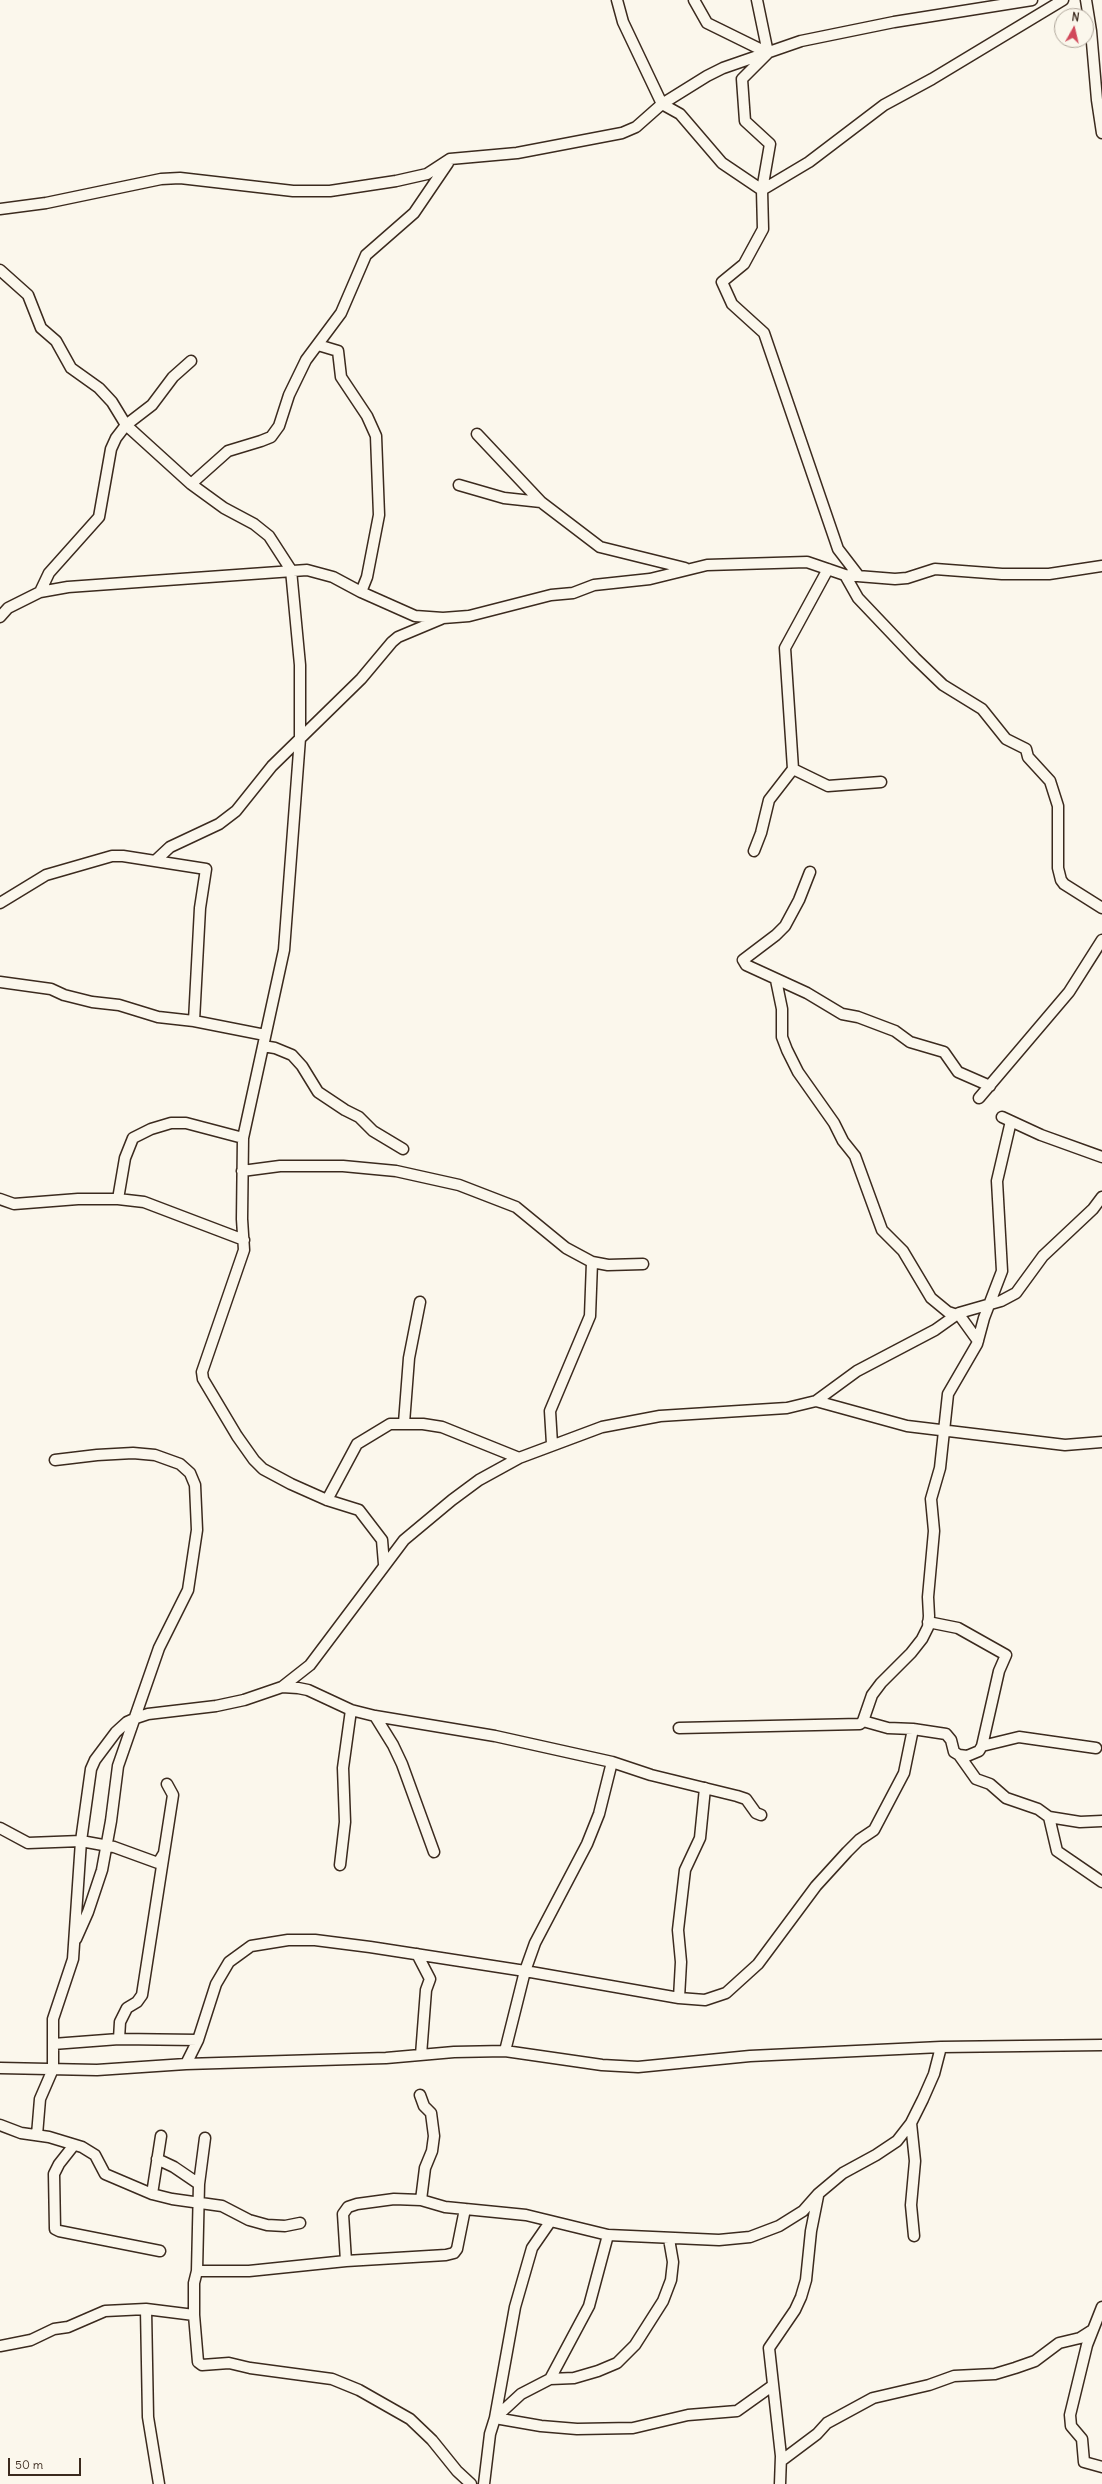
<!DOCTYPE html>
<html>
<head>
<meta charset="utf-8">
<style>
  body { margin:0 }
  #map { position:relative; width:1102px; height:2484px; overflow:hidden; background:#fbf7ec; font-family:Delius,sans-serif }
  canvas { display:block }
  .north { position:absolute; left:1054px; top:8px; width:40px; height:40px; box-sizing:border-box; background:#fbf7ec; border:1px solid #aea59a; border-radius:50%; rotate:8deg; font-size:11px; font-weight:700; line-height:16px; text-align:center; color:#3b2a1e }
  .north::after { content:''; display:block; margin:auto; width:14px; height:18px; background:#d1495b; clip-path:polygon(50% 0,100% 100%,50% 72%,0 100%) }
  .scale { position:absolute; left:8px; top:2458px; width:73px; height:18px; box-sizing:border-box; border:2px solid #3b2a1e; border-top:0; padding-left:5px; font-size:12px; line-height:14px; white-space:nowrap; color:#3b2a1e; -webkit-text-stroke:3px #fbf7ec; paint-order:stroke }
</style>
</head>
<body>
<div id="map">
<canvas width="1102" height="2484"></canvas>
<div class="north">N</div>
<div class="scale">50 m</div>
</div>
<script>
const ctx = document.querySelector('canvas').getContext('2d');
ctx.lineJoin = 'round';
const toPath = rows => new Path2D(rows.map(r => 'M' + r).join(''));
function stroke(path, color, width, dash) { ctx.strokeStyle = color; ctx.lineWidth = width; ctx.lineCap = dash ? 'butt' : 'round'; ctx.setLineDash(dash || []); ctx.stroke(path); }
const street = toPath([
  [617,0,623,22,662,104,680,114,722,163,762,190,809,162,884,105,932,79,1063,0],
  [694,0,707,23,768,53],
  [757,0,768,53],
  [1086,0,1091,31,1097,100,1102,133],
  [767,54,742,79,745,121,770,144,762,190,763,229,744,264,722,282,732,304,764,333,838,549,858,575],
  [0,209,46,203,161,179,180,178,293,191,330,191,396,181,427,174,450,159,517,153,622,133,636,127,662,104,707,76,723,68,801,41,894,22,1032,0],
  [0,270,28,295,41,328,56,341,71,368,99,388,112,402,126,425,191,484,224,508,254,524,269,536,291,570,300,665,300,738,284,950,243,1138,242,1219,244,1250,202,1372,203,1379,237,1436,254,1460,263,1469,291,1484,327,1500,359,1510,382,1540,384,1564],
  [318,345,338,351,341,377,367,416,376,436,379,515,367,577,361,592],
  [477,434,541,502,600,547,685,568],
  [191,484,228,451,261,441,271,437,279,426,289,395,306,360,341,313,366,255,414,213,448,163],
  [459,485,504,498,541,502],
  [828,569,785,648,793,769,828,786,881,782],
  [845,575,858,598,915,658,943,685,982,709,1006,739,1026,749,1028,757,1050,781,1058,806,1058,868,1061,880,1064,884,1102,908],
  [40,592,68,587,307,570,333,577,361,592,415,616,443,618,469,616,551,595,573,593,594,585,650,579,707,565,807,562,845,575,895,579,907,578,935,569,1002,574,1049,574,1102,566],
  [0,617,8,608,40,592,49,573,99,517,111,449,116,438,126,425,152,405,173,377,191,361],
  [754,851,761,833,769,800,793,769],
  [155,861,170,847,219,824,236,811,272,766,361,679,392,642,398,637,441,619],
  [810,872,799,900,785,926,776,935,743,960,746,965,807,993,842,1014,858,1017,895,1031,910,1042,944,1052,958,1072,990,1086],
  [0,903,46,875,112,856,123,856,206,869,200,908,194,1021],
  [776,980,782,1009,782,1037,787,1050,798,1072,834,1123,843,1141,855,1156,882,1230,903,1251,931,1298,948,1312,960,1316,978,1341],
  [0,982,51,989,64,995,92,1002,119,1005,158,1017,194,1021,265,1035],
  [263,1046,275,1048,292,1055,302,1066,318,1092,345,1110,359,1117,373,1131,403,1149],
  [979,1098,1069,992,1102,940],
  [1002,1117,1041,1135,1102,1157],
  [242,1171,280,1166,343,1166,396,1171,459,1185,516,1207,566,1248,592,1262,608,1265,643,1264],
  [0,1199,14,1204,78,1199,118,1199,144,1202,244,1240],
  [118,1199,125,1158,133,1138,151,1129,171,1123,186,1123,243,1138],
  [816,1401,857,1371,935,1330,959,1313,1001,1301,1016,1293,1043,1256,1093,1209,1102,1197],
  [404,1423,409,1358,420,1302],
  [552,1444,550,1411,590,1316,592,1262],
  [55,1460,97,1455,133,1453,155,1455,180,1464,190,1473,195,1485,197,1530,188,1590,159,1648,118,1766,111,1821,102,1870,88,1912,76,1939],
  [327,1500,357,1444,390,1424,423,1424,442,1427,519,1458],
  [282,1687,310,1665,404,1540,452,1500,479,1480,519,1458,602,1427,660,1416,787,1408,816,1401,907,1426,1065,1445,1102,1442],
  [375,1716,393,1745,402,1764,434,1852],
  [863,1721,888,1728,913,1729,946,1734,951,1740,954,1752,959,1755,967,1756,979,1751,982,1746,999,1671,1006,1655,958,1628,928,1622],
  [679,1728,860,1724,863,1721,872,1695,881,1683,911,1653,922,1639,928,1627,929,1616,928,1597,934,1531,931,1499,940,1468,948,1394,977,1344,984,1318,1002,1271,997,1181,1011,1121],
  [982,1746,1019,1737,1096,1748],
  [959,1755,976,1779,990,1784,1006,1798,1038,1809,1049,1817,1080,1822,1102,1821],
  [1049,1817,1057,1851,1102,1882],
  [0,1828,28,1843,81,1841,114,1847,158,1863,164,1853],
  [340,1865,345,1822,343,1768,351,1710],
  [417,1954,430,1979,426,1990,421,2055],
  [679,1998,681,1962,678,1930,685,1870,700,1838,705,1788],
  [119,2039,120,2022,127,2008,137,2002,142,1995,173,1795,167,1784],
  [53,2044,119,2039,198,2040],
  [505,2051,525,1971,535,1943,587,1844,599,1814,612,1762],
  [186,2064,198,2040,216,1984,229,1962,251,1946,288,1940,315,1940,370,1947,525,1971,679,1998,705,2000,726,1993,758,1964,816,1886,847,1852,859,1840,874,1830,904,1773,913,1729],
  [0,2068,97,2070,186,2064,386,2058,454,2052,505,2051,602,2065,638,2067,750,2056,941,2047,1102,2045],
  [420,2095,424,2106,431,2113,434,2136,432,2151,425,2168,421,2200],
  [911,2123,915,2161,911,2205,914,2236],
  [0,2125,21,2133,49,2137,82,2147,95,2155,105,2174,152,2194,172,2199,222,2206,249,2220,267,2225,285,2226,300,2223],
  [37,2135,40,2099,53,2069,53,2019,73,1959,81,1841,91,1769,95,1760,116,1732,127,1722,136,1718,148,1714,216,1706,244,1700,282,1687,298,1688,308,1690,351,1710,375,1716,495,1736,612,1762,651,1775,737,1796,746,1799,756,1813,761,1815],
  [205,2138,199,2184,197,2271,194,2283,194,2315,198,2362,202,2365,229,2363,250,2368,332,2379,359,2390,410,2419,432,2440,457,2471,471,2484],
  [74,2145,59,2164,54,2174,55,2229,59,2231,160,2251],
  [157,2159,174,2167,199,2184],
  [152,2194,161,2136],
  [346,2261,343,2214,348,2207,357,2204,394,2199,421,2200,445,2207,526,2215,608,2235,719,2240,750,2237,779,2226,803,2211,818,2194,843,2173,876,2155,897,2141,911,2123,923,2099,934,2074,941,2047],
  [197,2271,249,2271,346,2261,446,2255,454,2253,457,2249,465,2209],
  [1102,2307,1087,2345,1070,2415,1071,2426,1082,2439,1084,2462,1102,2467],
  [146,2309,148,2417,159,2484],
  [0,2346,31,2340,54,2329,68,2327,105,2311,146,2309,194,2315],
  [550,2379,589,2306,608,2235],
  [495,2418,541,2426,577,2429,633,2428,688,2415,737,2411,772,2386],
  [495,2418,521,2394,550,2379,574,2378,598,2371,617,2363,635,2345,663,2301,671,2280,673,2262,669,2239],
  [781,2461,817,2434,827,2423,873,2398,929,2385,954,2376,995,2374,1015,2368,1035,2361,1059,2343,1080,2338,1091,2331],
  [484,2484,490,2434,495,2418,515,2307,532,2248,550,2222],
  [780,2484,781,2456,769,2348,795,2310,801,2297,806,2280,811,2231,818,2196]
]);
stroke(street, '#3b2a1e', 13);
stroke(street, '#fbf7ec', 10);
</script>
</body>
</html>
